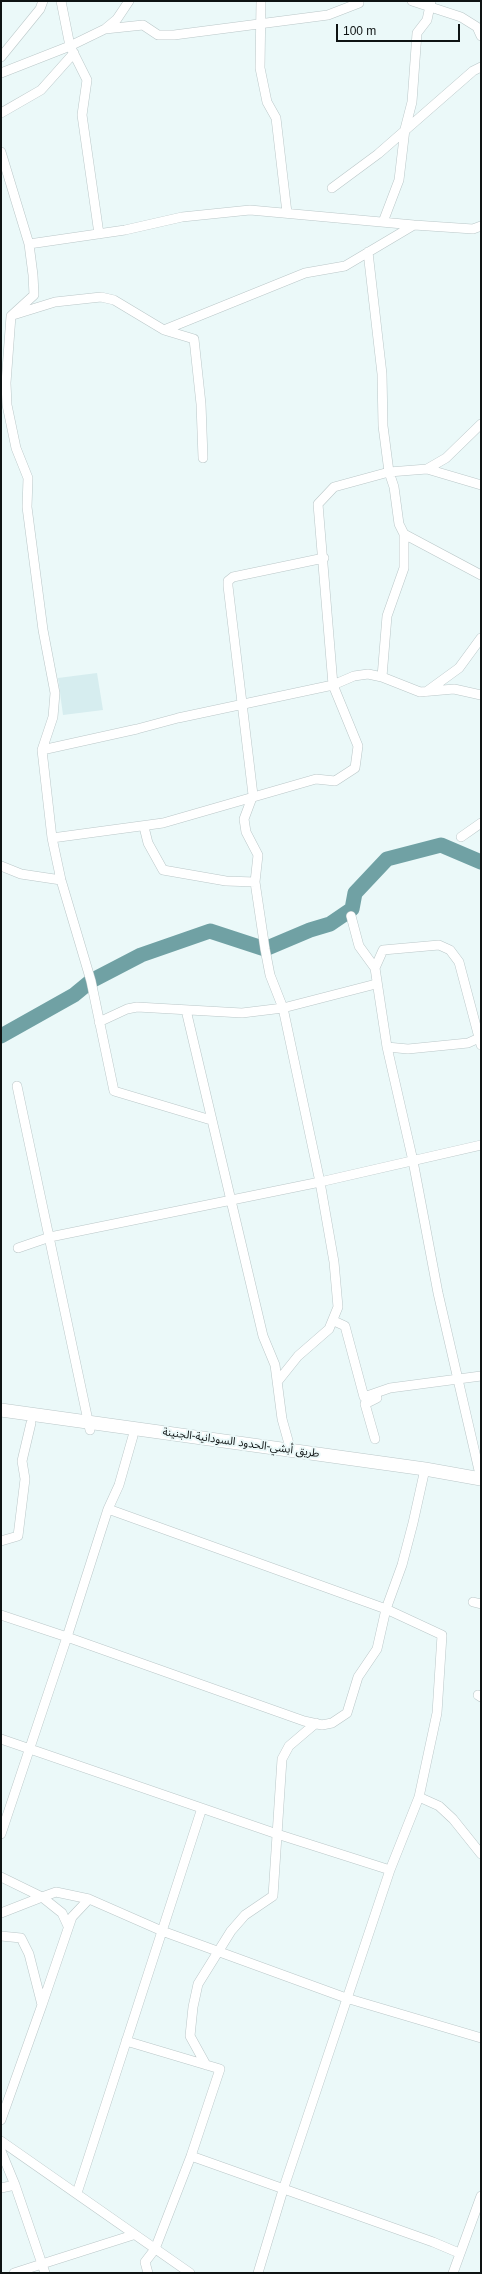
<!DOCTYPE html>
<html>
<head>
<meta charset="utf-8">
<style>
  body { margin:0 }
  #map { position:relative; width:482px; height:2274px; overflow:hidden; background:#ebf9f9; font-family:Arial,sans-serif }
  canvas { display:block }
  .frame { position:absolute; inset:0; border:2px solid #0e1313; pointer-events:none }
  .scale { position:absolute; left:336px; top:24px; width:124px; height:18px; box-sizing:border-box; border:2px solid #0e1313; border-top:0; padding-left:5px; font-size:12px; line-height:14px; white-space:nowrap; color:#0e1313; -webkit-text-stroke:3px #ebf9f9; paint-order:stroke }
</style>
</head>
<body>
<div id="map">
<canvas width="482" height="2274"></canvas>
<div class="frame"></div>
<div class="scale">100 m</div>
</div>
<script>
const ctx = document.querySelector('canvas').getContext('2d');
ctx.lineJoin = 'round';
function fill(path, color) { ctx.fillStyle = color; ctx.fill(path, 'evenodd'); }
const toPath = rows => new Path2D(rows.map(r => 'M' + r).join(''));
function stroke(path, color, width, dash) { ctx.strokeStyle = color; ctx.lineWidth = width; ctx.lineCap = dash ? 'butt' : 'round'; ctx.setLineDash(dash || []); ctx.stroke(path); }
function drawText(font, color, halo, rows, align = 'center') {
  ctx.font = font + ' Arial,"Noto Sans Arabic",sans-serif'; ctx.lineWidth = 4; ctx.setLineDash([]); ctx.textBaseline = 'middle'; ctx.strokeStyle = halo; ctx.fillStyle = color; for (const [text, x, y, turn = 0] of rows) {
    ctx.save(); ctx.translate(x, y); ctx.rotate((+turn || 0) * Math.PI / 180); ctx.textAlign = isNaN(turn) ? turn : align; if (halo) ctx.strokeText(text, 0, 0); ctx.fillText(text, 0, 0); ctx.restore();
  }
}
fill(toPath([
  [97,673,103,710,63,715,58,678]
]), '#d6edef');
stroke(toPath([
  [1,1036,74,995,91,981,141,955,210,931,265,949,310,930,330,924,352,909,355,893,387,859,441,845,481,862]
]), '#70a1a4', 15);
const minor = toPath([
  [61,1,70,46,87,80,82,115,99,234],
  [261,1,260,68,267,102,276,118,287,213],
  [412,1,461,17,477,27,481,36],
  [105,29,117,19,129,1],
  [1,57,40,9,43,1],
  [1,73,70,46,105,29,143,25,158,35,174,35,328,15,359,3,359,1],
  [1,113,41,90,74,53],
  [1,152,29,244,33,275,34,295,11,316,6,383,7,405,16,448,28,478,27,507,43,630,55,693,53,717,42,750,52,838,61,880,91,981,114,1091,211,1120],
  [332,188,378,154,473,71,481,67],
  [383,222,399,180,405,129,412,102,417,33,427,20,431,1],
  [29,244,125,230,182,217,250,210,414,225,473,229,481,226],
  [368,252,382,374,383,426,389,472,394,487,399,524,404,534,404,568,387,616,382,677],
  [13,315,55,302,101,297,114,300,164,330,305,273,345,266,414,225],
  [164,330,194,339,201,404,203,458],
  [427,469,446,458,481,424],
  [404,534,481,575],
  [426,692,459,668,481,638],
  [42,750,137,729,178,718,333,685,354,676,368,674,382,677,420,692,454,689,481,695],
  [144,827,148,843,163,870,226,881,255,882],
  [461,837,481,823],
  [52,838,163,823,316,779,335,781,355,768,358,746,333,685,318,504,334,487,389,472,427,469,481,485],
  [1,866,21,874,61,880],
  [351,916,359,946,375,968],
  [186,1010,263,1336,275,1365,282,1419,291,1451],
  [99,1022,127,1009,137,1007,242,1013,283,1008,372,985],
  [481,1045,459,962,450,950,439,945,383,950,375,968,387,1047,413,1161,438,1293,481,1479],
  [387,1047,408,1049,468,1043,479,1038],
  [17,1086,90,1430],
  [18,1248,50,1237,320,1182,481,1145],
  [334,1321,345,1326,364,1397,390,1388,481,1376],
  [278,1381,298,1356,329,1329,338,1307,334,1262,320,1182,283,1008,270,975,265,949,255,882,258,855,246,832,244,819,253,795,228,586,228,581,233,577,324,558],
  [375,1439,365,1404,377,1398],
  [108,1509,386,1609,442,1635,437,1713,419,1797,390,1870,283,2190,258,2273],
  [1,1541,18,1536,25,1479,22,1461,31,1423],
  [473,1602,481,1604],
  [1,1615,67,1637,108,1509,119,1485,133,1436],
  [478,1695,481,1697],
  [1,1739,277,1834,390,1870],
  [419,1797,439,1806,453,1819,481,1854],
  [1,1834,67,1637,304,1721,322,1725,332,1723,347,1713,358,1677,377,1649,386,1609,402,1565,413,1523,425,1469],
  [1,1877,42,1897,56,1892,89,1899,162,1931,346,1998,481,2038],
  [1,1913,42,1897,62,1913,68,1926],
  [1,1936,21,1938,29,1954,42,2005,1,2120],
  [42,2005,72,1917,89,1899],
  [126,2041,220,2069,191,2156,155,2249,145,2262,148,2273],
  [206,2065,190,2036,193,2007,198,1984,231,1931,245,1915,273,1896,282,1759,289,1746,316,1723],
  [1,2141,190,2273],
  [1,2151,15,2185,42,2264,14,2273],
  [191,2156,433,2242,459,2253],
  [1,2188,15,2185],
  [77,2193,202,1808],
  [45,2273,42,2264,133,2235],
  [453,2273,481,2196]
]);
const highway = toPath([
  [1,1410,425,1469,481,1479]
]);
stroke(minor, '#bac7c8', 10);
stroke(highway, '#bac7c8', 14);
stroke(minor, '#fff', 9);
stroke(highway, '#fff', 13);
drawText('11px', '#0e1313', '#ebf9f9', [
  ["طريق أبشي-الحدود السودانية-الجنينة",241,1443,8]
]);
</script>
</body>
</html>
